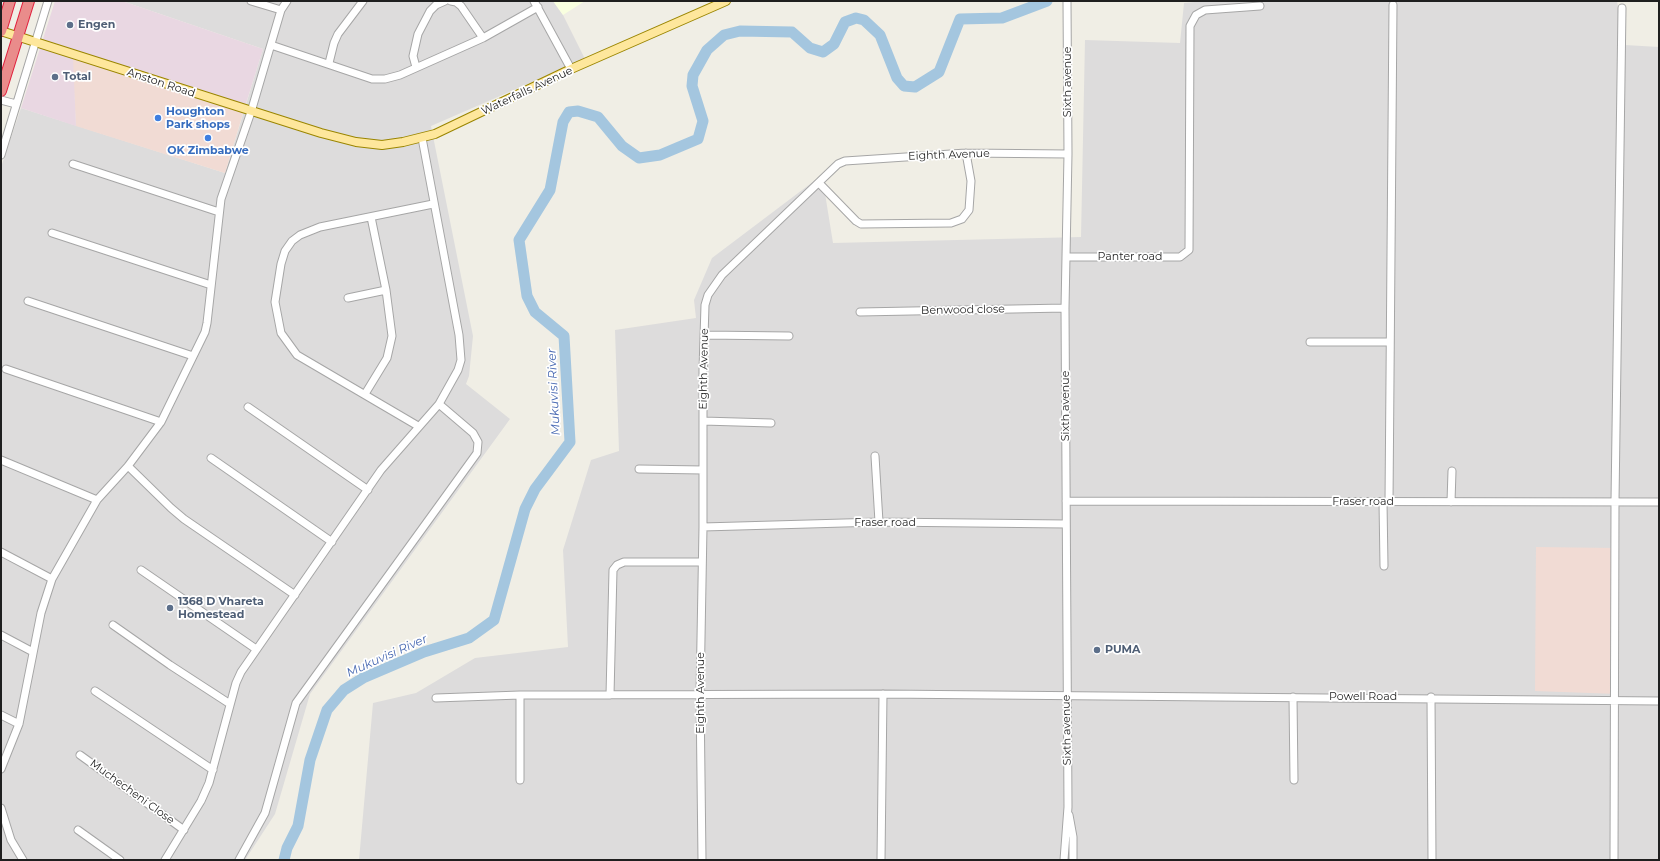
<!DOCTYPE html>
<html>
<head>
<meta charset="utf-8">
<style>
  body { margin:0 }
  #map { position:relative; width:1660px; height:861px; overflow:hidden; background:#f0eee5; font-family:Montserrat,sans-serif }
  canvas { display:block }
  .frame { position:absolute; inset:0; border:2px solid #1f1f1f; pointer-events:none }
</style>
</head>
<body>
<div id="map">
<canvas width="1660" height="861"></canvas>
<div class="frame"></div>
</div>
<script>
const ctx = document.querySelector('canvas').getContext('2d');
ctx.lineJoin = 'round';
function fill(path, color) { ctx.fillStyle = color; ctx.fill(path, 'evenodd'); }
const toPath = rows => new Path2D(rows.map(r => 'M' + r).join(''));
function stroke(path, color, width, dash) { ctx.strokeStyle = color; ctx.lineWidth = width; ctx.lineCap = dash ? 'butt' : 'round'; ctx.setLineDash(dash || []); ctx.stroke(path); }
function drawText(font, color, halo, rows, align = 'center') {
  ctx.font = font + ' Montserrat,sans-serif'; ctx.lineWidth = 3.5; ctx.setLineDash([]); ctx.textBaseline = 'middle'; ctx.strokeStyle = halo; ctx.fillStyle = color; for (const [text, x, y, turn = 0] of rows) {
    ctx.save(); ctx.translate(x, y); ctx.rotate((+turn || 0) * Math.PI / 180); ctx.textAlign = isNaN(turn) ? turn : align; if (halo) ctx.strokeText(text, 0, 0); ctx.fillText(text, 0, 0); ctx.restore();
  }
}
fill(toPath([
  [122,1,553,1,563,15,585,59,431,126,473,336,469,376,466,384,510,419,310,694,275,814,245,860,1,860,1,167,21,108,225,173,263,49],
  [1205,1,1617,1,1625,45,1659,47,1659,860,359,860,373,703,416,693,475,658,568,647,563,550,591,460,619,451,615,330,696,318,694,300,712,258,822,175,833,243,1081,237,1085,40,1180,43,1184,3]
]), '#dddcdc');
fill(toPath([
  [72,58,244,110,225,173,76,126],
  [1536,547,1617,548,1617,694,1535,691]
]), '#f1dbd4');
fill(toPath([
  [55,1,122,1,263,49,244,110,73,58,76,126,21,108]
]), '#e9d7e2');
fill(toPath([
  [553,1,585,1,563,15]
]), '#f9ffdf');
stroke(toPath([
  [284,860,287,848,298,826,310,760,327,710,344,690,363,678,424,652,469,638,494,620,525,509,535,489,570,442,564,336,535,312,527,296,519,240,550,190,563,122,569,112,578,111,598,117,622,146,639,158,660,155,698,139,703,121,692,86,693,75,707,50,724,35,740,31,792,32,810,48,823,52,834,44,845,22,856,18,864,20,880,35,897,78,904,86,915,87,939,72,960,19,1002,18,1047,1]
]), '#a4c6df', 11);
const minor = toPath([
  [251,1,281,10],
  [451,1,456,2,461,6,483,38],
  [534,1,571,69],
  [271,45,372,79,385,79,400,75,483,38,538,7],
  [329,63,334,43,338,34,363,1],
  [416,67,413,56,418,34,430,11,436,5,445,1],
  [1,100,16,104],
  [1,155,48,1],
  [73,164,219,212],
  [819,183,856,221,861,224,951,223,962,219,969,210,971,181,966,153],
  [52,233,211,285],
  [1066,257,1180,257,1189,250,1190,26,1196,15,1205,10,1260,6],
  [348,298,386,290],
  [28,301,193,356],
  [860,312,1065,308],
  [704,335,789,336],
  [1310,342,1390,342],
  [6,369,161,422],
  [365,394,387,358,392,336,386,290,371,217],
  [248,407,368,490],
  [703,421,771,423],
  [418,426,297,355,281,333,275,302,281,264,285,251,292,241,300,235,320,227,433,204],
  [875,456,879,522],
  [211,458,332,542],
  [1,460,97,500],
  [128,466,171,508,184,519,295,595],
  [639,469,703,470],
  [1066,501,1659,502],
  [1383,502,1384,566],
  [1389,502,1393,5],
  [1451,502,1452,471],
  [703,527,879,522,1066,524],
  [1,552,52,579],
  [141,570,256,649],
  [113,625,170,665,230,704],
  [1,635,33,652],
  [95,691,213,770],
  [610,695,613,570,617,565,624,562,702,562],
  [1293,697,1294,780],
  [1431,697,1432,860],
  [436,698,520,695,883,694,1659,701],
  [1,715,19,724],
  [80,755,184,830],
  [1,769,19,724,41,613,52,579,97,500,128,466,161,422,205,332,207,323,221,199,251,112,281,10,287,1],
  [520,780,520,695],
  [1,808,11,840,23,860],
  [1069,815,1073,837,1073,860],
  [78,830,120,860],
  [165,860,201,801,209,783,236,683,241,672,381,470,439,404,458,370,461,360,459,335,422,138],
  [239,860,265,813,296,703,477,453,478,442,473,433,439,404],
  [702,860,700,694,703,527,703,370,705,305,708,295,722,275,838,164,845,161,966,153,1068,154],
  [881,860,883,694],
  [1064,860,1068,807,1065,308,1068,154,1067,1],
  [1614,860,1615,501,1622,8]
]);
const major = toPath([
  [1,31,321,133,356,142,382,145,403,142,435,134,571,69,726,1]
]);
const highway = toPath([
  [1,31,10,1],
  [1,91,29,1]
]);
stroke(minor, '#a6a6a6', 9);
stroke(major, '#9a8500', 10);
stroke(highway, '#e0203d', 12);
stroke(minor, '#fff', 7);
stroke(major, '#fee79c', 8);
stroke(highway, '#e98c8b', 10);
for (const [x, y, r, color] of [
  [70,25,4,"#5c6f8a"],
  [55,77,4,"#5c6f8a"],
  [158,118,4,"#3f7fe0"],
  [208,138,4,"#3f7fe0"],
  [170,608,4,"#5c6f8a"],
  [1097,650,4,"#5c6f8a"]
]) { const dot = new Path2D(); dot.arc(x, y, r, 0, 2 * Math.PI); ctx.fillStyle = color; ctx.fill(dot); stroke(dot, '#fff', 1.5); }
drawText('bold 11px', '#4e5e75', '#fff', [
  ["Engen",78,25],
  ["Total",63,77],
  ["1368 D Vhareta",178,602],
  ["Homestead",178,615],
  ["PUMA",1105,650]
], 'left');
drawText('11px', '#1f1f1f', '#fff', [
  ["Sixth avenue",1068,82,-90],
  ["Anston Road",161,83,18],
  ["Waterfalls Avenue",527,91,-25],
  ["Eighth Avenue",949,155,-2],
  ["Panter road",1130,257],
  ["Benwood close",963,310,-1],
  ["Eighth Avenue",704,369,-89],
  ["Sixth avenue",1066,406,-90],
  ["Fraser road",1363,502],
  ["Fraser road",885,523],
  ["Eighth Avenue",701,693,-90],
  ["Powell Road",1363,697],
  ["Sixth avenue",1067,730,-91],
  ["Muchecheni Close",132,792,36]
]);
drawText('bold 11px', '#366cbe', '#fff', [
  ["Houghton",166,112],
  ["Park shops",166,125],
  ["OK Zimbabwe",208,151,"center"]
], 'left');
drawText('italic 12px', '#4869b2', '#fff', [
  ["Mukuvisi River",554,392,-93],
  ["Mukuvisi River",387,656,-24]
]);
</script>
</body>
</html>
